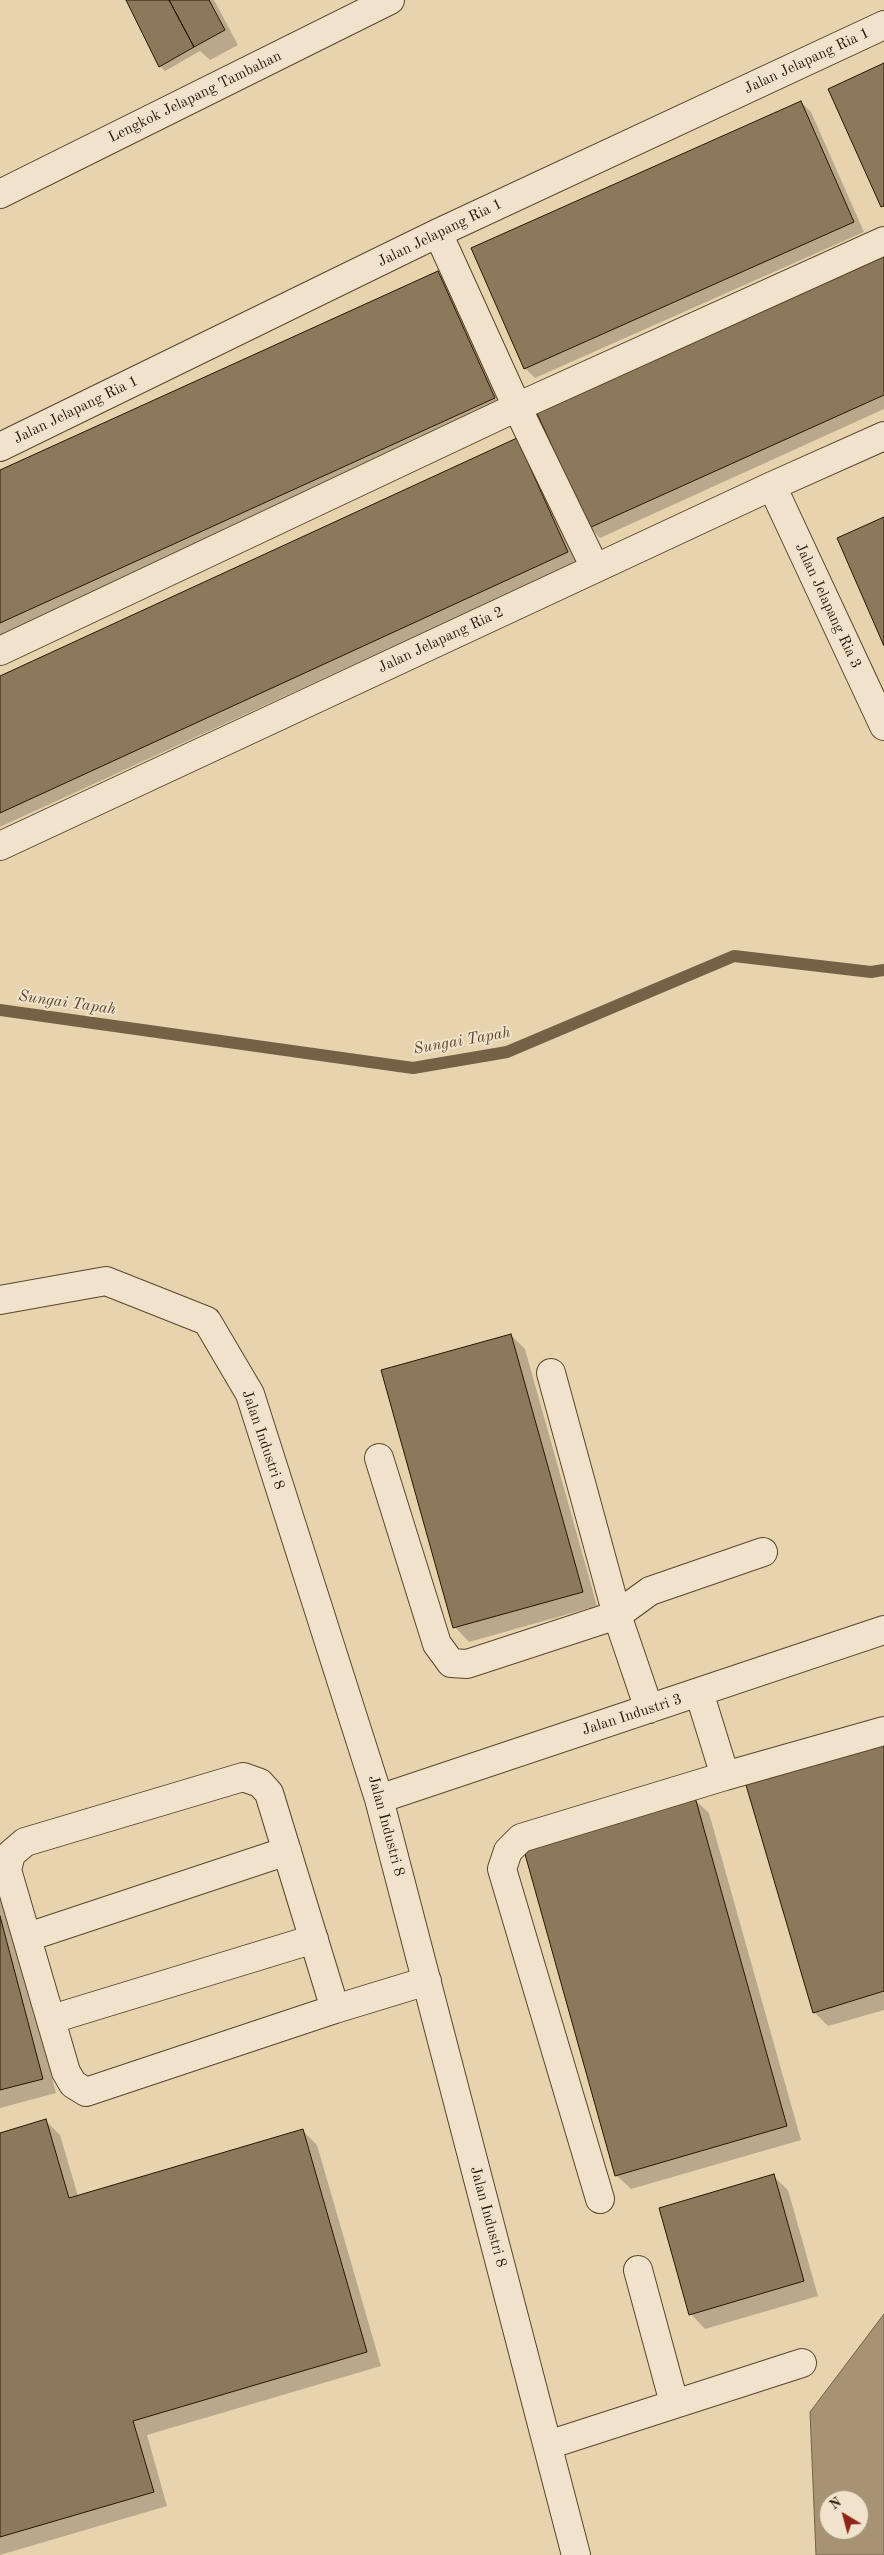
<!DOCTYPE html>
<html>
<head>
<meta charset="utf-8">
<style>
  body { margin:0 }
  #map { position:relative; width:884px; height:2555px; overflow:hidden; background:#e8d3af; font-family:"Old Standard TT",serif }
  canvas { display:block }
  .north { position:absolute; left:819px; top:2490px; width:50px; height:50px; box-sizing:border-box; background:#f0e2cb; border:1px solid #a0917a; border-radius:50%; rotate:323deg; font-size:14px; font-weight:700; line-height:20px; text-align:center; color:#291700 }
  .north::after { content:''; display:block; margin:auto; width:18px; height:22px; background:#8f2418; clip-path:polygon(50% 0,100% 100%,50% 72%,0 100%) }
</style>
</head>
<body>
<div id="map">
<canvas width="884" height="2555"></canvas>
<div class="north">N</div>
</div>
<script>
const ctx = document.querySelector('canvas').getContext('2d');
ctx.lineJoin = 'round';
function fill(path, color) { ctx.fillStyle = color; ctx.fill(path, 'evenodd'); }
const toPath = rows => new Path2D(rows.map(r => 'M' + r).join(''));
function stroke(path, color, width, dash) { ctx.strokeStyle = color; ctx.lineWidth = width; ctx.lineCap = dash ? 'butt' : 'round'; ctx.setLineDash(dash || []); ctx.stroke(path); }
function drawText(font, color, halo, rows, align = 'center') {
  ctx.font = font + ' "Old Standard TT",serif'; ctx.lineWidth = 4; ctx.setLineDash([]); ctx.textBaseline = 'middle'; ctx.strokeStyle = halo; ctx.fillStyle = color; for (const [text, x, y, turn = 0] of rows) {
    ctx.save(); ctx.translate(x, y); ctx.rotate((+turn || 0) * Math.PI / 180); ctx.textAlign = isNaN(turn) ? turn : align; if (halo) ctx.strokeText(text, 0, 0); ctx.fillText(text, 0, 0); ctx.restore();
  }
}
const water = toPath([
  [884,2314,884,2555,816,2555,810,2412,884,2314],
  [829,2500,859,2500,859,2530,829,2530,829,2500]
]);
fill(water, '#a79374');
stroke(water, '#756146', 1);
fill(toPath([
  [127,0,214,0,238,45,210,60,200,51,165,71,160,66],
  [801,102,811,112,864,232,535,378,525,368],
  [884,255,884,409,600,538,590,528],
  [437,272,447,282,504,408,0,638,0,471],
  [517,440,527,450,577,562,0,827,0,677],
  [511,1335,525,1349,597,1606,469,1642,455,1627],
  [884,1746,884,2010,828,2026,814,2012],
  [694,1799,709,1813,801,2140,631,2189,616,2175],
  [0,1895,6,1901,56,2093,0,2108],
  [46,2121,60,2135,78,2196,302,2130,317,2145,381,2366,147,2435,167,2506,0,2555,0,2134],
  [773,2176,788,2190,818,2296,705,2329,691,2314]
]), '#0003');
stroke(toPath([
  [0,1010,413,1068,507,1052,734,956,871,972,884,970]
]), '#756146', 12);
const building = toPath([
  [126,0,169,0,194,47,159,67,126,0],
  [169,0,209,0,225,30,194,47,169,0],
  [884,63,884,206,881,207,828,89,884,63],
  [801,101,854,222,524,369,471,248,801,101],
  [884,254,884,395,589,528,536,411,884,254],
  [438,271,495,398,0,623,0,470,438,271],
  [517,438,568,552,0,813,0,676,517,438],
  [884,517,884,646,837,538,884,517],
  [511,1334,583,1592,453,1628,381,1370,511,1334],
  [884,1744,884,1991,813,2013,746,1785,884,1744],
  [695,1797,787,2126,615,2176,523,1847,695,1797],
  [0,1916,43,2079,0,2090,0,1916],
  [46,2119,69,2198,303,2129,367,2352,133,2421,154,2492,0,2537,0,2133,46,2119],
  [774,2174,804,2281,689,2315,659,2208,774,2174]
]);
fill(building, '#8c795b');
stroke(building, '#291700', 1);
const minor = toPath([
  [0,194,390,0],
  [438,233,517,407,595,568],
  [0,447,438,233,884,25],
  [772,486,884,726],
  [0,651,517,407,884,241],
  [0,846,772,486,884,436],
  [0,1300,106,1281,207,1321,250,1394,379,1799,576,2555],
  [551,1373,617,1615,649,1709],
  [379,1458,437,1644,451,1663,467,1664,617,1615,650,1591,763,1552],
  [725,1776,884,1731],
  [379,1799,884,1630],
  [28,1937,287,1851],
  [335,2009,269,1793,260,1783,243,1777,25,1842,11,1854,7,1870,66,2072,73,2084,86,2092,335,2009,427,1981],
  [52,2019,314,1939],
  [600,2199,502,1869,508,1851,521,1838,725,1776,699,1692],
  [638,2270,674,2403],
  [548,2445,802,2363]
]);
stroke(minor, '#59462c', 30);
stroke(minor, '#f0e2cb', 28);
drawText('15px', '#291700', '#f0e2cb', [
  ["Jalan Jelapang Ria 1",807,61,-25],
  ["Lengkok Jelapang Tambahan",195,97,-26],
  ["Jalan Jelapang Ria 1",440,233,-26],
  ["Jalan Jelapang Ria 1",76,410,-26],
  ["Jalan Jelapang Ria 3",828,606,65],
  ["Jalan Jelapang Ria 2",441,640,-25],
  ["Jalan Industri 8",263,1440,71],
  ["Jalan Industri 3",632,1715,-18],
  ["Jalan Industri 8",386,1826,75],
  ["Jalan Industri 8",488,2217,75]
]);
drawText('italic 16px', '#5b492e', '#f0e2cb', [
  ["Sungai Tapah",67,1003,8],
  ["Sungai Tapah",462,1041,-10]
]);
</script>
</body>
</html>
